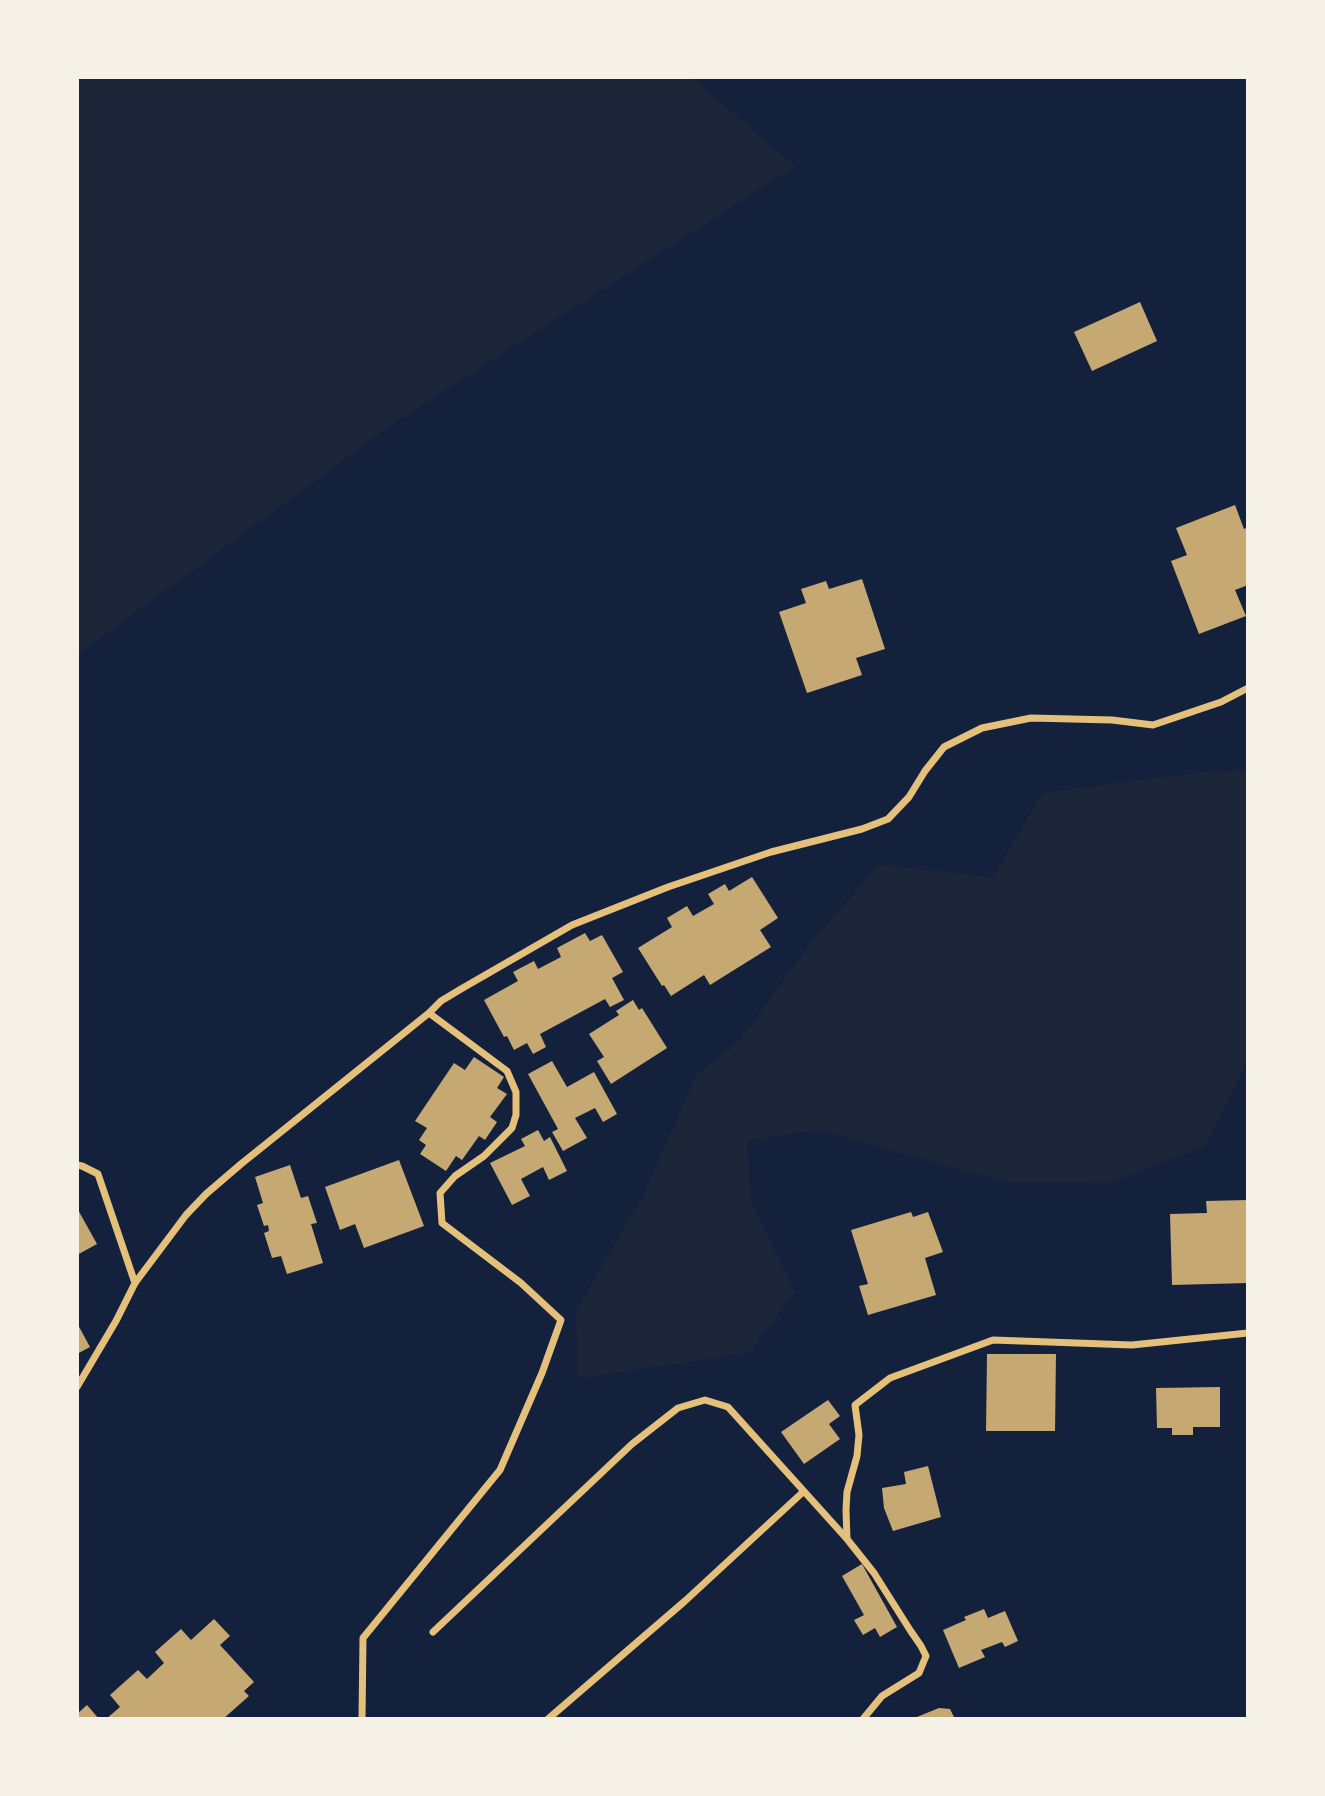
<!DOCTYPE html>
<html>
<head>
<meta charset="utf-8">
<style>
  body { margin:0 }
  #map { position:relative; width:1325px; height:1796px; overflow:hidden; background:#14213d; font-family:"IBM Plex Sans",sans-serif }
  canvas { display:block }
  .frame { position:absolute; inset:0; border:79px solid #f6f1e7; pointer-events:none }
</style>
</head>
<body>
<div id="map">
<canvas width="1325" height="1796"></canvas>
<div class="frame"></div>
</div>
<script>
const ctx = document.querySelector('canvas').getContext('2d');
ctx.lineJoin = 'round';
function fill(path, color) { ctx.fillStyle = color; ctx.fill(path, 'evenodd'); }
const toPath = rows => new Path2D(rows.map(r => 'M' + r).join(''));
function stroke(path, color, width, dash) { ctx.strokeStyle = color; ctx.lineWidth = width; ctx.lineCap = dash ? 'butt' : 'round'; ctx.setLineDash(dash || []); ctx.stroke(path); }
fill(toPath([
  [77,77,691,77,795,166,398,420,77,655],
  [1248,770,1248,1059,1205,1146,1108,1183,1007,1182,818,1130,747,1141,751,1202,795,1292,749,1353,578,1378,576,1311,643,1196,697,1074,739,1041,821,930,880,865,993,877,1043,793,1209,771]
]), '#1d2539');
fill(toPath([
  [1140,302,1157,341,1092,371,1074,332],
  [1235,505,1244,529,1248,527,1248,585,1235,590,1246,616,1199,634,1171,561,1187,555,1176,528],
  [862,579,885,649,856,658,862,675,807,693,779,612,806,603,801,589,826,581,829,589],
  [752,877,778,918,760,930,771,947,710,985,704,975,671,996,664,985,662,986,638,948,672,927,667,918,687,906,693,916,714,904,708,894,725,884,729,891],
  [585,933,590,941,602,935,623,972,612,978,624,1000,610,1007,605,999,540,1034,546,1047,533,1054,527,1043,514,1050,507,1036,504,1037,484,1000,518,981,513,972,534,961,538,969,561,957,557,948],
  [633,1000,639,1010,642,1008,667,1048,611,1084,597,1061,604,1057,589,1034,619,1015,616,1011],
  [474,1057,504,1077,497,1088,507,1094,490,1117,497,1122,485,1140,479,1136,462,1160,456,1156,446,1171,420,1154,426,1145,419,1140,427,1128,415,1121,454,1063,465,1070],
  [552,1061,567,1087,594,1072,617,1114,603,1122,595,1108,575,1118,587,1138,563,1151,552,1132,558,1129,528,1074],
  [538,1130,544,1141,550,1137,567,1171,549,1180,543,1167,521,1179,530,1196,512,1205,490,1163,525,1146,521,1139],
  [399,1160,424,1226,364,1248,355,1224,340,1230,325,1187],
  [290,1165,301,1198,308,1196,317,1223,311,1224,323,1263,287,1274,281,1256,272,1258,264,1233,269,1231,268,1225,264,1226,257,1205,263,1203,255,1177],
  [1248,1200,1248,1283,1172,1285,1170,1214,1207,1213,1206,1201],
  [77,1208,97,1244,77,1255],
  [911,1212,913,1217,928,1212,943,1252,925,1258,936,1295,868,1315,859,1286,868,1284,851,1230],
  [77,1323,90,1347,77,1354],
  [987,1354,1056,1354,1055,1431,986,1431],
  [1220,1387,1220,1427,1193,1427,1193,1435,1172,1435,1172,1428,1157,1428,1156,1388],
  [828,1400,840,1416,829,1424,840,1439,804,1464,781,1432],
  [928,1466,941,1517,893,1531,884,1508,882,1488,906,1484,904,1472],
  [862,1564,897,1627,880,1637,875,1628,863,1635,854,1620,864,1615,842,1576],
  [984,1609,988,1618,1005,1611,1018,1641,1005,1647,1002,1642,981,1650,985,1657,959,1668,943,1630,966,1620,964,1617],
  [214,1619,230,1636,220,1645,254,1682,244,1691,249,1696,223,1719,106,1719,120,1707,110,1695,138,1670,147,1679,164,1663,155,1652,181,1629,191,1640],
  [87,1705,99,1719,77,1719,77,1714],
  [939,1708,950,1709,955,1719,912,1719]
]), '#c6a872');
stroke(toPath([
  [77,1165,82,1166,98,1174,135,1283],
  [77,1387,116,1321,135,1283,186,1215,206,1194,241,1164,429,1013,441,1001,461,989,572,925,668,887,771,852,862,829,888,819,909,797,925,771,944,747,982,728,1031,718,1112,720,1153,725,1221,702,1248,688],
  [433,1632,632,1444,678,1408,705,1400,728,1407,847,1539],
  [362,1719,363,1638,500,1470,542,1373,561,1320,521,1283,442,1223,440,1193,455,1176,484,1156,512,1128,516,1115,516,1092,507,1071,429,1013],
  [548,1719,685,1601,803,1492],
  [863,1719,882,1696,919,1673,926,1656,921,1646,910,1630,874,1573,847,1539,846,1510,847,1492,857,1456,859,1435,855,1405,890,1378,993,1340,1132,1345,1248,1333]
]), '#e5c07b', 7);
</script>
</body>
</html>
